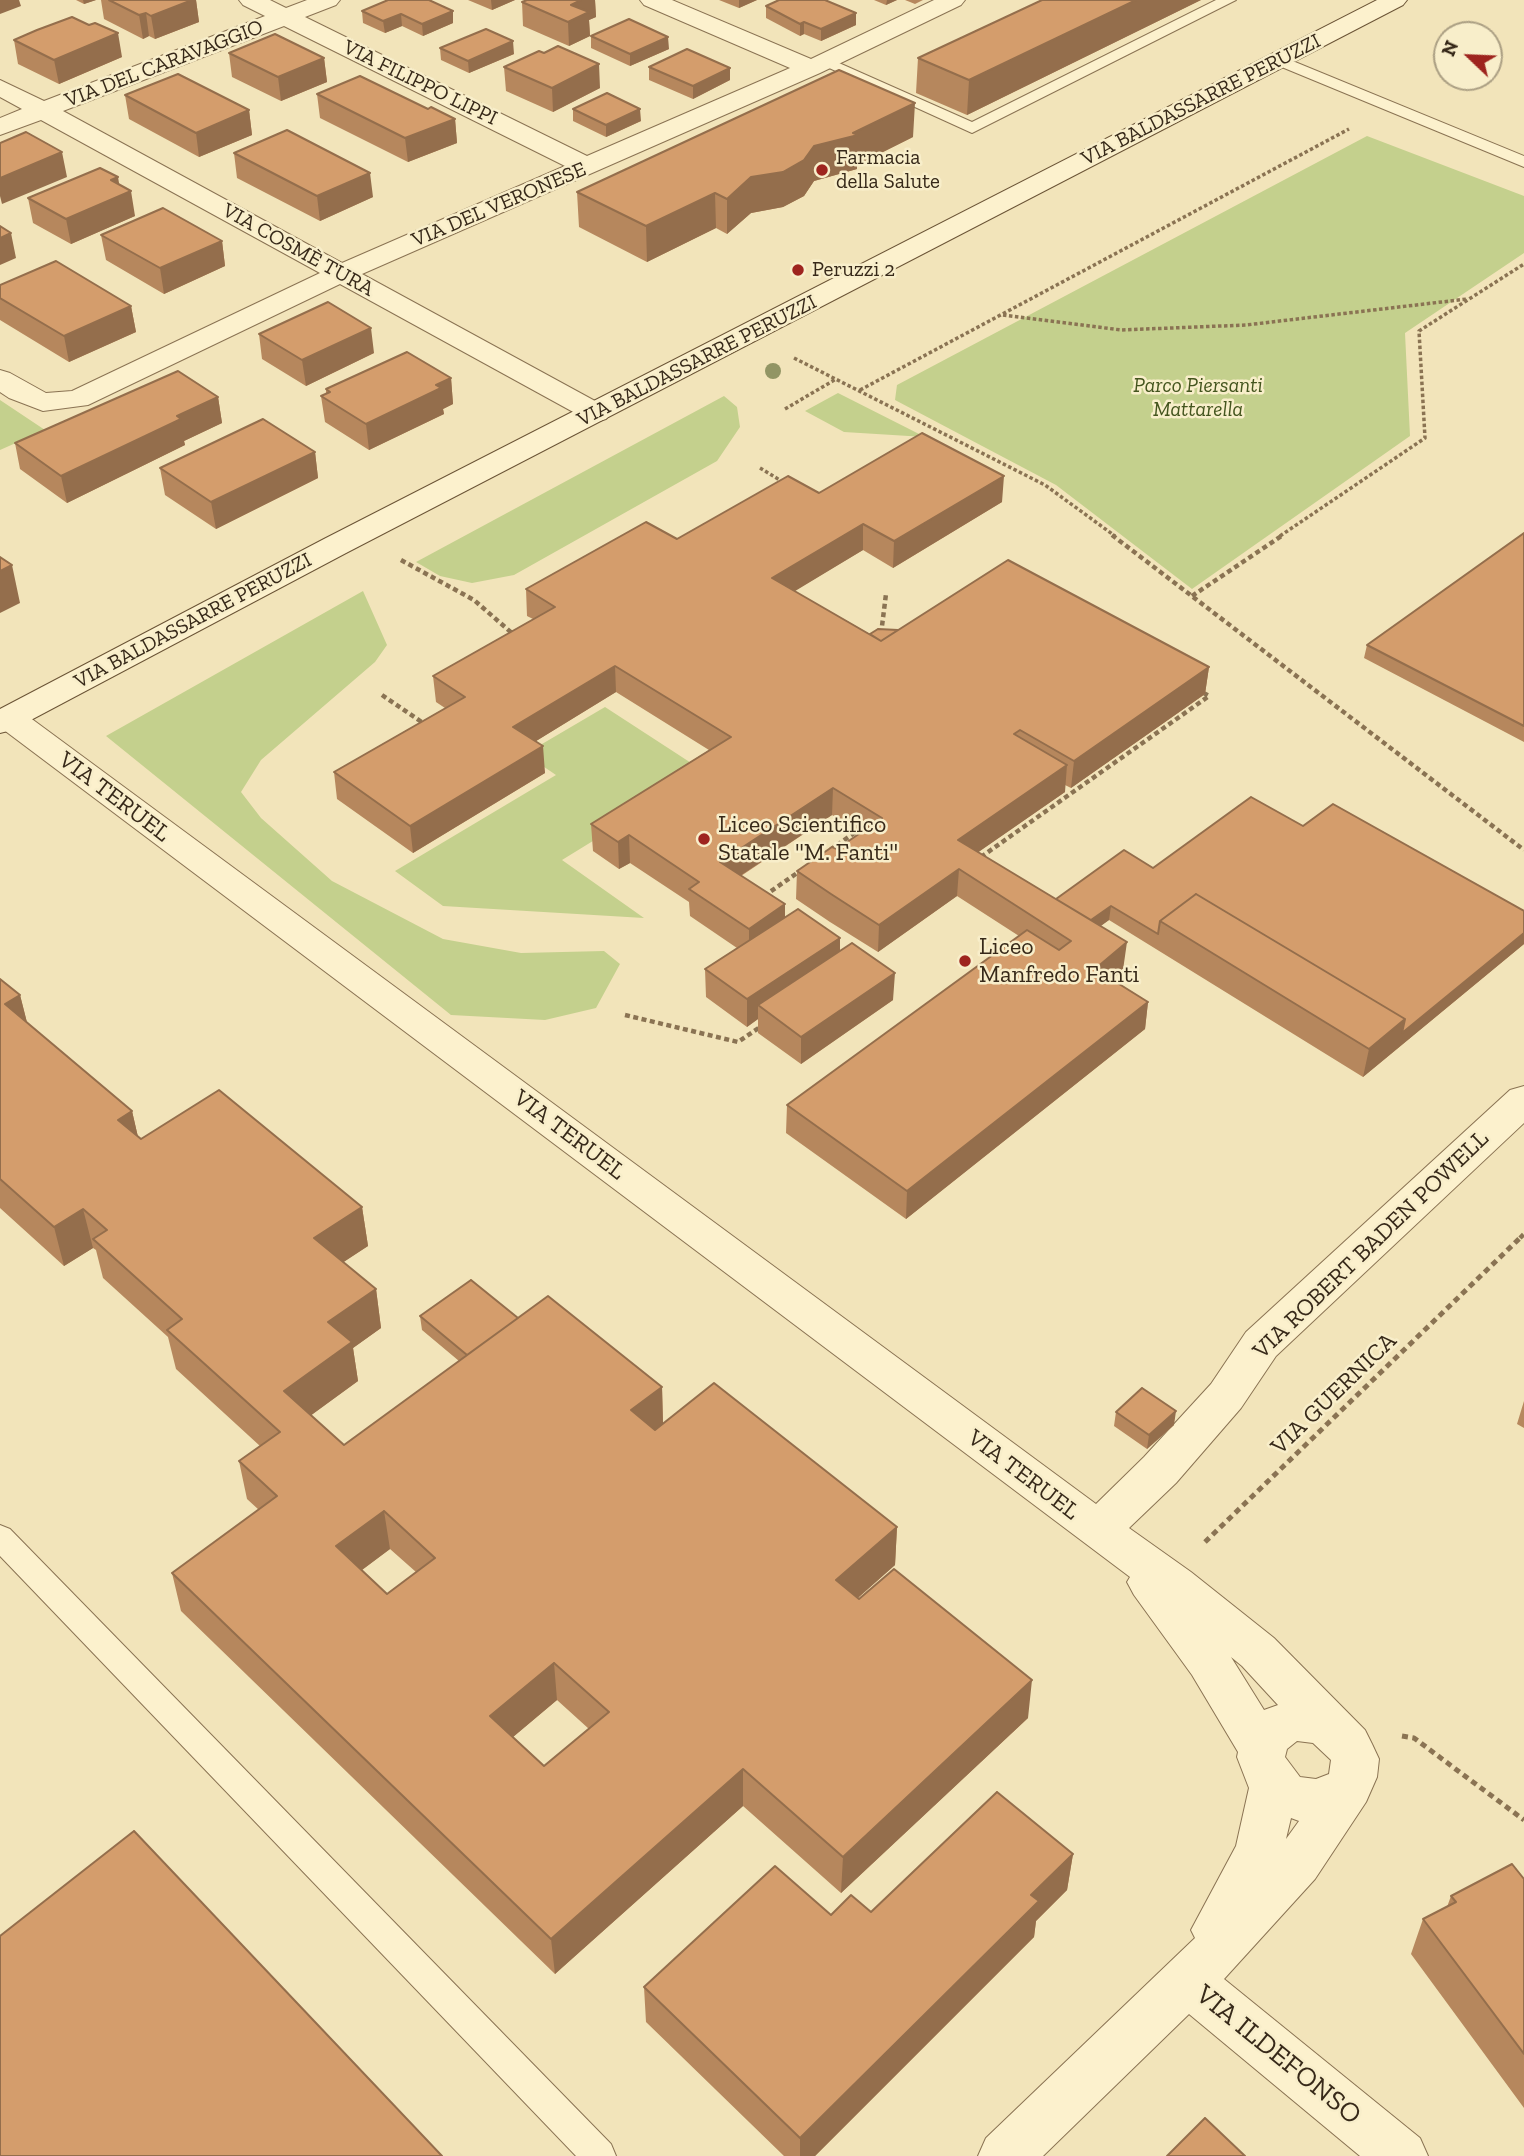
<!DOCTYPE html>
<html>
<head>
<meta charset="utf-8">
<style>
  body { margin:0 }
  #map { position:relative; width:1524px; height:2156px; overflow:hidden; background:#f2e4ba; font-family:"Zilla Slab",serif }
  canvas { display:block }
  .north { position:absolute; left:1433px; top:21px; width:70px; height:70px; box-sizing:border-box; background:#f8eeca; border:2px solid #ab9f83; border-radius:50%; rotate:293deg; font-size:19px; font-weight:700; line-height:28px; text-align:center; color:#372919 }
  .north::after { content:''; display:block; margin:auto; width:24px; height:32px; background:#9e241e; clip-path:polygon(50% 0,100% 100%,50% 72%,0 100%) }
</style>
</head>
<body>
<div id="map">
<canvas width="1524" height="2156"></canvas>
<div class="north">N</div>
</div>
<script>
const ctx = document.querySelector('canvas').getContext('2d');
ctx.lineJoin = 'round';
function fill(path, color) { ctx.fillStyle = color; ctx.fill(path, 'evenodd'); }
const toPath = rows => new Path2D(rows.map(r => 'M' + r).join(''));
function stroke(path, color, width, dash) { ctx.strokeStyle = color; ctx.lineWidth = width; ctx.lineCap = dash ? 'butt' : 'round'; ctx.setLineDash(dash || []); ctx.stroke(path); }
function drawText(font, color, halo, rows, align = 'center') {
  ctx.font = font + ' "Zilla Slab",serif'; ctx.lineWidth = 5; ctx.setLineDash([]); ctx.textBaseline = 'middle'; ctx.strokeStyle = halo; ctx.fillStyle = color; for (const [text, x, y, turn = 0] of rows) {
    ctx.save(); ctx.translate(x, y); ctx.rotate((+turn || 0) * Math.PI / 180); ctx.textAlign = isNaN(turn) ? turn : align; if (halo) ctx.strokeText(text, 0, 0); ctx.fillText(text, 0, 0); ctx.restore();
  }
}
fill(toPath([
  [1367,136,1524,196,1524,253,1405,333,1410,436,1192,589,1056,485,895,400,897,385],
  [838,393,925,437,844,432,805,411],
  [724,396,737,407,740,427,717,461,514,575,472,583,440,576,416,562],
  [0,400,45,430,0,450],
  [363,591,387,645,375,662,261,760,241,792,261,818,332,881,443,939,521,953,604,951,620,964,596,1008,545,1020,451,1015,106,736],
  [605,707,705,772,562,860,644,918,443,906,395,871,556,775,525,754]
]), '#c4d08d');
const lane = toPath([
  [1216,0,1236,0,972,133,816,62,818,59,830,59,972,122,1216,0],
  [1278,55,1524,156,1524,167,1272,63,1270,60,1278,55],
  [0,1525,10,1529,611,2144,616,2156,576,2156,0,1556,0,1525]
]);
const street = toPath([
  [239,0,270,0,286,8,307,0,340,0,336,5,305,17,587,156,790,68,644,5,640,0,672,0,811,59,934,0,965,0,961,5,820,73,362,274,606,407,611,413,606,419,596,422,586,419,340,284,88,405,43,411,9,398,0,392,0,370,10,373,46,393,72,391,320,273,41,120,0,135,0,118,22,109,0,97,0,80,44,101,265,16,243,5,239,0],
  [284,26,565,166,342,263,63,111,284,26],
  [9,708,21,711,1096,1504,1144,1457,1211,1384,1246,1332,1510,1090,1524,1086,1524,1123,1276,1356,1241,1408,1176,1483,1129,1528,1191,1572,1274,1638,1365,1730,1372,1744,1379,1759,1377,1777,1366,1802,1315,1879,1224,1979,1420,2138,1428,2156,1360,2156,1189,2014,1043,2156,978,2156,986,2138,1195,1938,1191,1930,1236,1846,1249,1788,1237,1757,1238,1752,1192,1675,1134,1595,1127,1582,1130,1577,0,727,0,710,9,708],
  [1231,1657,1242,1666,1278,1705,1264,1710,1231,1657],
  [1297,1741,1313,1743,1331,1760,1329,1774,1316,1779,1300,1777,1285,1757,1287,1749,1297,1741],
  [1291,1818,1299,1821,1286,1839,1291,1818]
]);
const secondary = toPath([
  [1377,0,1407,0,1403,5,346,553,12,730,0,733,0,709,324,539,1377,0]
]);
stroke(lane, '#8a7353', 2);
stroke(street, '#8a7353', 2);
stroke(secondary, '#6b5436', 2);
stroke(toPath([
  [1003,315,1121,330,1246,325,1467,299],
  [794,358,1045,485,1115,536],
  [860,390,1349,129],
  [785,409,836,379],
  [760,468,783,482],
  [1280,536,1425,438,1419,331,1524,264]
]), '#8a7353', 3.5, [3.5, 2.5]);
stroke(toPath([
  [1112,535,1524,850],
  [401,560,474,600,513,634],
  [1192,596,1283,535],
  [881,634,886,594],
  [382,695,426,725],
  [830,850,857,831],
  [981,857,1209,696,1200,691],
  [764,896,800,871],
  [625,1015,738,1042,763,1025],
  [1520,1238,1524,1234]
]), '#8a7353', 4.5, [5, 3.5]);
stroke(toPath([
  [1205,1542,1522,1236],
  [1402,1736,1414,1738,1524,1820]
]), '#8a7353', 5, [6, 4.5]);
fill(lane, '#fcf1cd');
fill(street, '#fcf1cd');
fill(secondary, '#fcf1cd');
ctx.fillStyle = '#929564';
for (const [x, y] of [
  [773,371]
]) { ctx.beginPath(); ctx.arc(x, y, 8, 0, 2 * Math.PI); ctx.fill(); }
fill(toPath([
  [76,0,96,0,84,4],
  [101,0,196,0,199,22,155,39,149,36,143,39,104,19],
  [468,0,515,0,492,10],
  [527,0,595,0,596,17,589,20,590,36,569,46,523,26,522,2],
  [719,0,757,0,739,8],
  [874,0,897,0,886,5],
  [905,0,923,0,915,4],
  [1042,0,1201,0,967,115,916,93,918,58],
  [766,6,856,25,821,41,804,34,800,36,766,18],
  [362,11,453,11,453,23,423,36,402,26,385,33,363,23],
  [591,36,669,49,630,66,591,48],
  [14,40,122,57,59,84,18,64],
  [440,48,514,54,469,73,441,60],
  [229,53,324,58,327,82,281,101,232,77],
  [504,67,600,88,553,112,506,91],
  [649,67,730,80,693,99,649,80],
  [317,94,428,109,455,119,457,143,408,162,320,118],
  [125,95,249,110,252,135,199,157,129,119],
  [573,109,641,121,606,137,573,121],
  [913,137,857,165,857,169,814,181,804,196,783,207,751,213,727,234,716,228,647,262,579,227,577,192],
  [234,153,373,197,320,221,237,178],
  [119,185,135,216,71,244,33,223,28,198],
  [101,235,222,241,225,266,164,294,106,260],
  [0,285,131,306,136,332,69,362,0,320],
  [259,334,374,353,306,386,262,359],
  [451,378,453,404,443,409,444,414,369,450,325,422,321,396,326,394,326,389],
  [218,397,222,423,184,441,185,445,67,503,20,469,15,443],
  [315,452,318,478,216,529,165,495,160,468],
  [819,493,1002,502,893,568,863,550,794,591,870,634,1209,667,1205,694,1071,788,1065,785,1065,792,978,852,1056,899,1153,868,1303,826,1524,911,1524,944,1363,1077,1109,920,1100,926,1123,970,1112,979,1148,1002,1145,1029,906,1219,786,1133,787,1105,1019,936,957,896,878,952,830,922,796,899,797,871,837,849,860,833,832,815,741,876,785,918,840,951,893,1000,801,1064,758,1033,758,1019,747,1027,706,997,705,969,737,948,690,916,689,902,630,863,619,869,593,851,591,824,709,750,616,692,536,741,545,773,413,853,337,799,334,772,445,708,436,702,433,676,533,619,527,616,526,589],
  [1524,533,1524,742,1364,658,1367,645],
  [0,979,20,995,27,1023,132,1111,138,1137,141,1139,362,1207,368,1246,343,1262,376,1289,381,1328,353,1348,358,1381,311,1415,344,1445,459,1361,422,1330,420,1316,518,1318,662,1387,663,1423,897,1527,895,1565,858,1598,1028,1718,841,1893,743,1806,555,1974,181,1611,172,1573,259,1510,247,1499,239,1461,260,1446,176,1369,168,1337,103,1278,96,1250,93,1248,64,1266,0,1208],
  [390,1549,416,1572,387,1594,362,1570],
  [557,1700,589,1729,544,1766,513,1737],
  [1524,1401,1524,1428,1517,1424],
  [1116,1412,1174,1425,1147,1449,1114,1426],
  [1073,1854,1067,1890,1036,1921,1034,1937,815,2156,784,2156,646,2022,644,1987,831,1915,871,1912],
  [1524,1879,1524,2108,1411,1954,1423,1919,1447,1907,1451,1896]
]), '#b6875d');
fill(toPath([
  [0,0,19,0,21,6,0,14],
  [83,0,96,0,84,4],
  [192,0,196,0,199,22,155,39,151,16],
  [491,0,515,0,492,10],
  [581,0,595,0,596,17,589,20,590,36,569,46,568,22,571,5],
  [739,0,757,0,739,8],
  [887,0,897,0,886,5],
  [1136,0,1201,0,967,115,969,80],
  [453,11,453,23,423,36,422,24],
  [146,13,149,36,143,39,139,15],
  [856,13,856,25,821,41,821,29],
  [401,14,402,26,385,33,383,21],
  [804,22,804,34,800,36,800,24],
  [118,33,122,57,59,84,54,60],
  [668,37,669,49,630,66,630,54],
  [513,41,514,54,469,73,468,61],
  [324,58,327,82,281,101,278,77],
  [599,64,600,88,553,112,552,88],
  [730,68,730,80,693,99,693,86],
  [915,103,913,137,857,165,857,169,814,181,804,196,783,207,751,213,727,234,727,199,751,177,814,146,853,133],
  [640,109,641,121,606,137,606,125],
  [249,110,252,135,199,157,196,133],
  [455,119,457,143,408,162,405,138],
  [62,152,67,177,2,204,0,196,0,178],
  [370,173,373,197,320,221,317,196],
  [118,177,121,195,131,191,135,216,71,244,66,219,111,180],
  [715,193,716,228,647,262,646,226],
  [11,233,16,258,0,265,0,238],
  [222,241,225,266,164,294,160,268],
  [131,306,136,332,69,362,64,336],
  [371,328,374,353,306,386,302,360],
  [451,378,453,404,443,409,444,414,369,450,366,424,436,385],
  [218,397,222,423,184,441,185,445,67,503,61,476,177,416],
  [315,452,318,478,216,529,211,502],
  [1004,476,1002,502,893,568,894,541],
  [863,524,863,550,772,605,772,578],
  [12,565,20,603,0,613,0,571],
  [615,666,616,692,515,754,513,727],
  [1209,667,1205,694,1071,788,1074,761],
  [543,746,545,773,413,853,410,826],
  [1067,765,1065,792,957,867,958,840],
  [833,788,832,815,720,889,720,862],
  [629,835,630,863,619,869,618,842],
  [959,869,957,896,878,952,879,925],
  [785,904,785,932,749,956,749,929],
  [1111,906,1109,920,1078,943,1079,929],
  [1524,933,1524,944,1363,1077,1369,1049,1405,1019],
  [840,938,840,965,758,1005,758,1019,747,1027,747,999],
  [1127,942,1123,970,1092,996,1095,969],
  [895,973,893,1000,801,1064,801,1037],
  [20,995,30,1034,5,1004],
  [1148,1002,1145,1029,906,1219,907,1191],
  [132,1111,141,1150,118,1120],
  [362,1207,368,1246,321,1277,314,1238],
  [83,1209,93,1248,64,1266,54,1227],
  [376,1289,381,1328,353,1348,358,1381,291,1430,284,1391,328,1322],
  [662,1387,663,1425,633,1449,631,1410],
  [1176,1411,1174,1425,1147,1449,1149,1435],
  [384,1511,390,1549,343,1584,336,1546],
  [897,1527,895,1565,835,1618,836,1580],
  [554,1663,557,1700,494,1753,490,1716],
  [1032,1680,1028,1718,841,1893,843,1857],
  [743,1769,743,1806,555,1974,551,1939],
  [1073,1854,1067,1890,1036,1921,1034,1937,815,2156,800,2156,800,2138,1031,1895]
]), '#946e4c');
const building = toPath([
  [109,0,192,0,151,16,146,13,139,15,109,0],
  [388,0,429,0,453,11,422,24,401,14,383,21,362,11,388,0],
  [527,0,581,0,571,5,589,12,568,22,522,2,527,0],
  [779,0,825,0,856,13,821,29,804,22,800,24,766,6,779,0],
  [1042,0,1136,0,969,80,918,58,1042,0],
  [72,17,89,25,95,23,118,33,54,60,14,40,37,30,72,17],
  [629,19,668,37,630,54,591,36,629,19],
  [486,29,513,41,468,61,440,48,486,29],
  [275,34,324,58,278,77,229,53,275,34],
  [558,46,599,64,552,88,504,67,539,51,544,53,558,46],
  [687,49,730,68,693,86,649,67,687,49],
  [839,70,915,103,853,133,858,135,814,146,804,160,783,172,751,177,727,199,715,193,646,226,577,192,839,70],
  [178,74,249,110,196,133,125,95,178,74],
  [360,76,428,109,431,107,455,119,405,138,317,94,360,76],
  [607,93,640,109,606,125,573,109,607,93],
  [287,130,370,173,317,196,234,153,287,130],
  [26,132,62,152,0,178,0,143,26,132],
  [100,168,118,177,111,180,131,191,66,219,28,198,100,168],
  [163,208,222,241,160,268,101,235,163,208],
  [0,226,11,233,0,238,0,226],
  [56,261,131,306,64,336,0,298,0,285,56,261],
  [328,302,371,328,302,360,259,334,328,302],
  [407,352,451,378,436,385,441,388,366,424,321,396,330,392,326,389,407,352],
  [178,371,218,397,177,416,181,419,61,476,15,443,178,371],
  [263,419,315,452,211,502,160,468,263,419],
  [922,433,1004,476,894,541,863,524,772,578,881,641,1008,560,1209,667,1074,761,1020,730,1014,734,1067,765,958,840,1127,942,1095,969,1148,1002,907,1191,787,1105,1027,930,1059,950,1071,941,959,869,879,925,831,894,797,871,832,847,837,849,882,818,833,788,720,862,785,904,749,929,689,889,699,882,629,835,618,842,591,824,731,737,615,666,513,727,543,746,410,826,334,772,465,697,433,676,555,607,526,589,646,522,677,539,788,476,819,493,922,433],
  [1524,533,1524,726,1367,645,1524,533],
  [0,557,12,565,0,571,0,557],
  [878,629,898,630,881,641,870,634,878,629],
  [1251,797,1303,826,1333,804,1524,911,1524,933,1402,1033,1405,1019,1196,894,1160,921,1158,934,1111,906,1091,920,1056,899,1124,850,1153,868,1251,797],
  [1196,894,1405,1019,1369,1049,1160,921,1196,894],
  [798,909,840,938,747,999,705,969,798,909],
  [852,943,895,973,801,1037,758,1005,852,943],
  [0,979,20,995,5,1004,132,1111,118,1120,141,1139,219,1090,362,1207,314,1238,376,1289,328,1322,352,1342,284,1391,344,1445,548,1296,662,1387,631,1410,655,1430,714,1383,897,1527,836,1580,859,1599,894,1569,1032,1680,843,1857,743,1769,551,1939,172,1573,277,1496,239,1461,280,1432,167,1330,182,1319,93,1239,107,1230,83,1209,54,1227,0,1179,0,979],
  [384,1511,435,1558,387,1594,336,1546,384,1511],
  [554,1663,609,1712,544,1766,490,1716,554,1663],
  [471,1280,518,1318,467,1355,420,1316,471,1280],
  [1142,1388,1176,1411,1149,1435,1116,1412,1142,1388],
  [997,1792,1073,1854,1031,1895,1039,1901,800,2138,644,1987,775,1866,831,1915,851,1895,871,1912,997,1792],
  [134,1831,442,2156,0,2156,0,1936,134,1831],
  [1512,1864,1524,1879,1524,2054,1423,1919,1456,1902,1451,1896,1512,1864],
  [1205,2118,1245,2156,1167,2156,1205,2118]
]);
fill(building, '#d49d6c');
stroke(building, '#946e4c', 2);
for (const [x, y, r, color] of [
  [822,170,7,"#9e241e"],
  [798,270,7,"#9e241e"],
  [704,839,7,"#9e241e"],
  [965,961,7,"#9e241e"]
]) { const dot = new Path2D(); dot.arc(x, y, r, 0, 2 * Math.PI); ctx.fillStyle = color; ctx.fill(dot); stroke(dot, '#f8eeca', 2.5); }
drawText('21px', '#372919', '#f8eeca', [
  ["VIA DEL CARAVAGGIO",164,64,-21],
  ["VIA FILIPPO LIPPI",420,83,26],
  ["VIA BALDASSARRE PERUZZI",1201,100,-27],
  ["VIA DEL VERONESE",499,205,-23],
  ["VIA COSMÈ TURA",298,250,29],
  ["VIA BALDASSARRE PERUZZI",697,361,-27],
  ["VIA BALDASSARRE PERUZZI",193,621,-28]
]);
drawText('21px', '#372919', '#f8eeca', [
  ["Farmacia",836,158],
  ["della Salute",836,182],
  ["Peruzzi 2",812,270]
], 'left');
drawText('italic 21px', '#44551e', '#f8eeca', [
  ["Parco Piersanti",1198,386],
  ["Mattarella",1198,410]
]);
drawText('24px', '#372919', '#f8eeca', [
  ["VIA TERUEL",114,797,37],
  ["VIA TERUEL",569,1135,37],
  ["VIA ROBERT BADEN POWELL",1371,1245,-44],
  ["VIA GUERNICA",1334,1394,-44],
  ["VIA TERUEL",1023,1475,37]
]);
drawText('24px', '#372919', '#f8eeca', [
  ["Liceo Scientifico",718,825],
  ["Statale \"M. Fanti\"",718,853],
  ["Liceo",979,947],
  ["Manfredo Fanti",979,975]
], 'left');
drawText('28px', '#372919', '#f8eeca', [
  ["VIA ILDEFONSO",1278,2055,39]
]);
</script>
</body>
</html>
